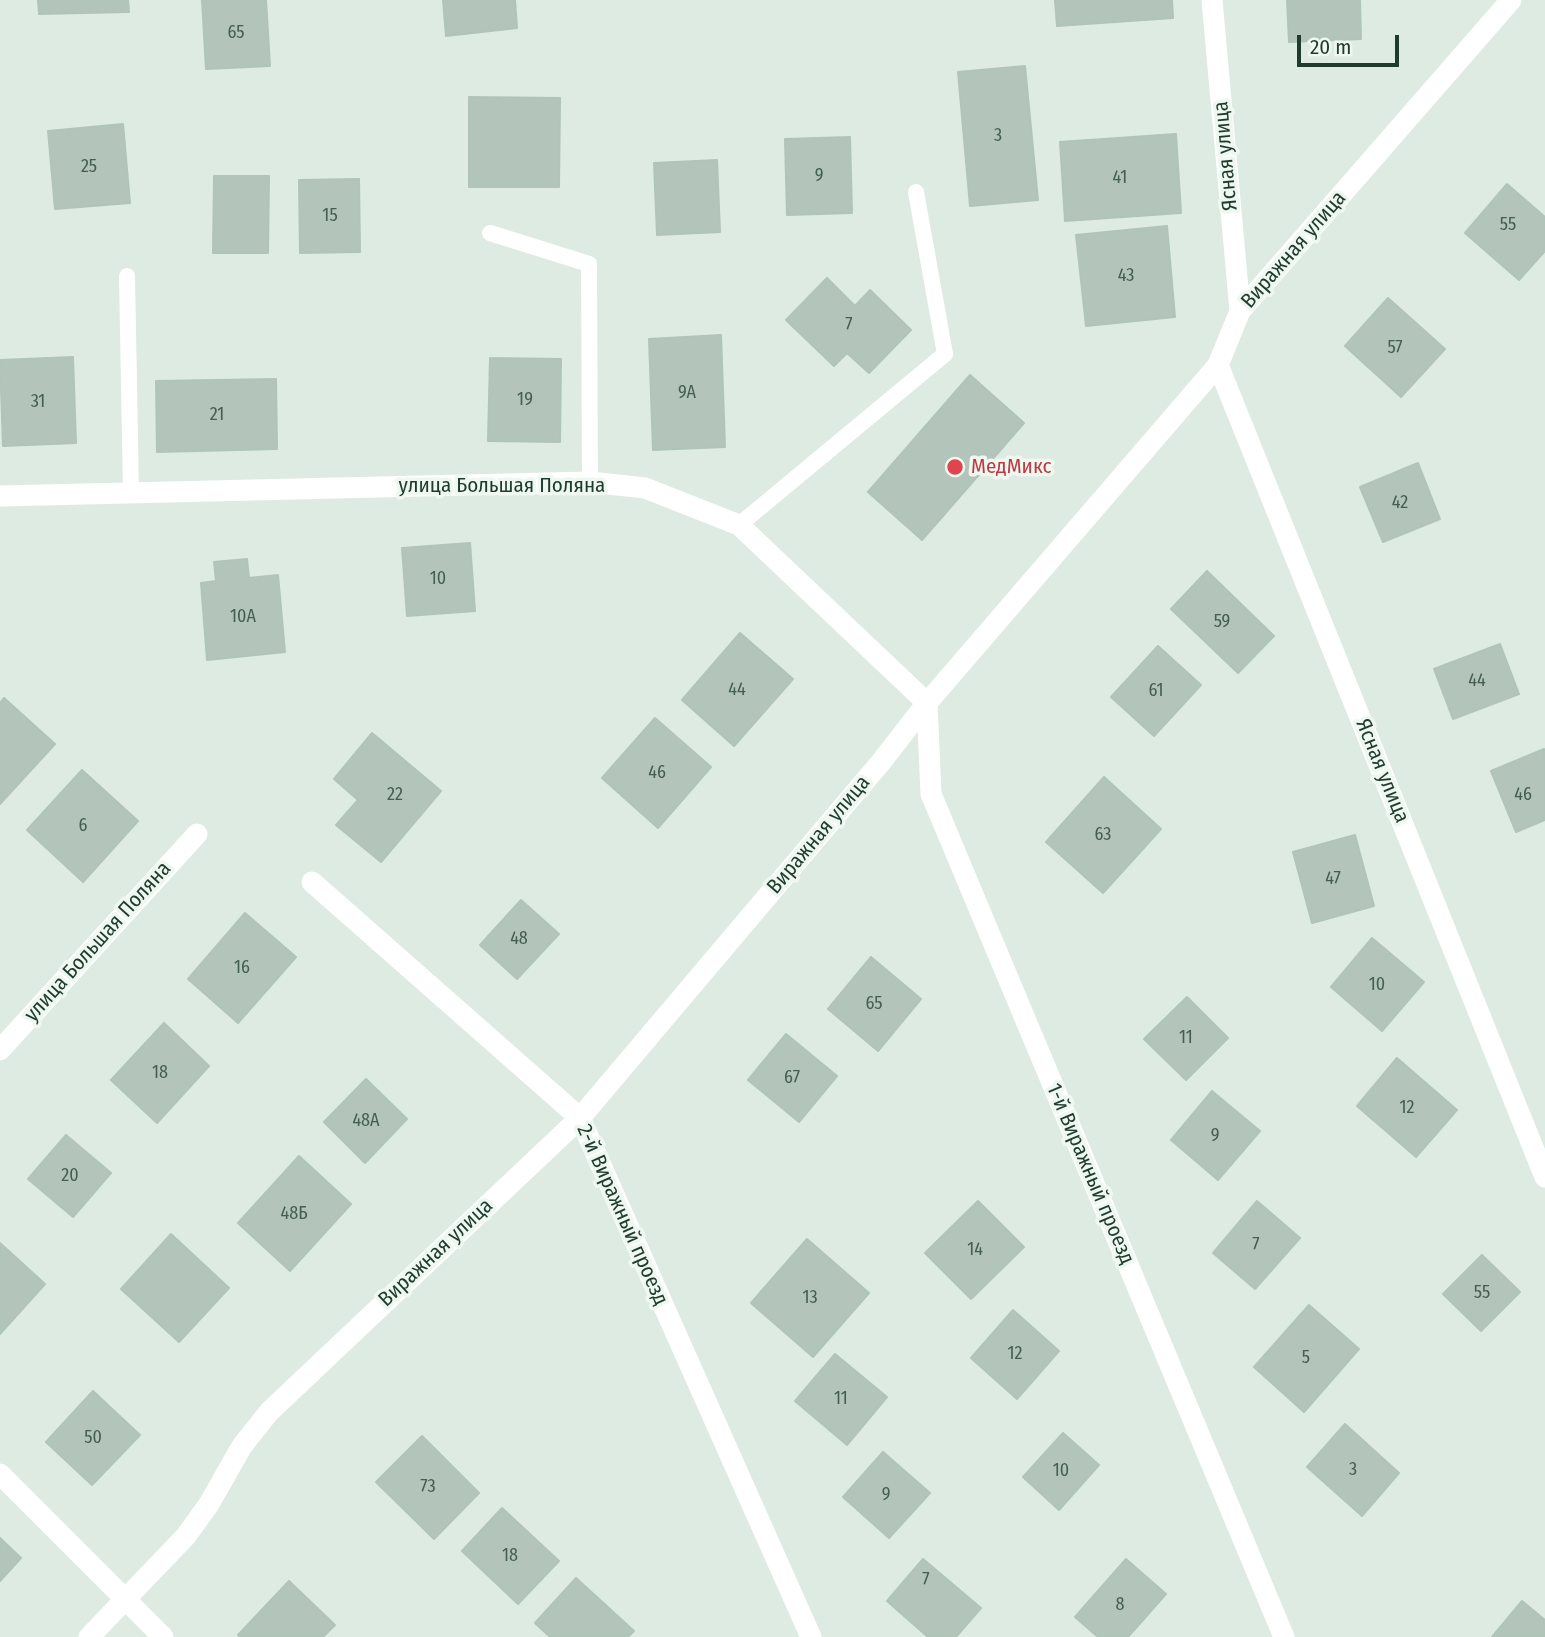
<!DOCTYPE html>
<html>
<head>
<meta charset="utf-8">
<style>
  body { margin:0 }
  #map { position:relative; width:1545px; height:1637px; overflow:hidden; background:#deebe2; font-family:"Fira Sans Condensed",sans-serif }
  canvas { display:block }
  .scale { position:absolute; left:1297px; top:35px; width:102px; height:32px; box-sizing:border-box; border:4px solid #1f3b2c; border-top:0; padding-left:9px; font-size:21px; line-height:24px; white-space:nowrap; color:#1f3b2c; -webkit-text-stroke:5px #eff7f1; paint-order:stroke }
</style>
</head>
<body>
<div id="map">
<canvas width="1545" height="1637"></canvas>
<div class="scale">20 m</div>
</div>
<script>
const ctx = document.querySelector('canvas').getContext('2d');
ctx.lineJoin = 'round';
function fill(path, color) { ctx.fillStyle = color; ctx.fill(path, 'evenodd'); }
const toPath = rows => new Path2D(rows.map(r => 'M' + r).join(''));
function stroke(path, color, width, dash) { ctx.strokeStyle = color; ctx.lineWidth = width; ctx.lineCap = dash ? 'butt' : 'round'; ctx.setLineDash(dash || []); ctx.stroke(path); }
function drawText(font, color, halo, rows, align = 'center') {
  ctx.font = font + ' "Fira Sans Condensed",sans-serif'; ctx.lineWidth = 7; ctx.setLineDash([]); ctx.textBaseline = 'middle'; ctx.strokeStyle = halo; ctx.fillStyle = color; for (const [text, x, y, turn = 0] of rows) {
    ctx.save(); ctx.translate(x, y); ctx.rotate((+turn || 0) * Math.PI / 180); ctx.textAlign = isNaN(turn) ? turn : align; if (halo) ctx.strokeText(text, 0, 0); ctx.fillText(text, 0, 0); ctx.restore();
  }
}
const building = toPath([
  [38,0,128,0,129,12,39,14,38,0],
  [202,0,266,0,270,66,206,69,202,0],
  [443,0,515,0,517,28,446,36,443,0],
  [1055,0,1172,0,1173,18,1057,26,1055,0],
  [1287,0,1360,0,1361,39,1289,42,1287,0],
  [1025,66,1038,200,970,206,958,72,1025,66],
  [469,97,560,98,559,187,469,187,469,97],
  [123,124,130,203,55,209,48,131,123,124],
  [1176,134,1181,213,1065,221,1060,142,1176,134],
  [850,137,852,213,787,215,785,139,850,137],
  [717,160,720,232,657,235,654,163,717,160],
  [214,176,269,176,268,253,213,253,214,176],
  [359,179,360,252,300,253,299,180,359,179],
  [1507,184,1545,217,1545,251,1519,280,1465,233,1507,184],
  [1167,226,1175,317,1086,326,1076,235,1167,226],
  [827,278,855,306,870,290,911,330,869,373,847,353,834,366,786,320,827,278],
  [1388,298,1445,349,1401,397,1345,346,1388,298],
  [721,335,725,447,653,450,649,339,721,335],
  [73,357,76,443,3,446,0,360,73,357],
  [490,358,561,359,560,442,488,441,490,358],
  [970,375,1024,423,922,540,868,492,970,375],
  [276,379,277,449,157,452,156,381,276,379],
  [1418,463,1440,519,1383,542,1360,487,1418,463],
  [470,543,475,611,407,616,402,548,470,543],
  [247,559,249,578,278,575,285,652,207,660,201,583,216,581,214,562,247,559],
  [1207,571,1274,636,1238,673,1171,609,1207,571],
  [740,633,793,679,734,746,682,700,740,633],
  [1500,644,1519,694,1453,719,1434,669,1500,644],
  [1158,646,1201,685,1154,736,1111,697,1158,646],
  [4,698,55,744,0,804,0,703,4,698],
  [655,718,711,767,658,828,602,778,655,718],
  [372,733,441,791,381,862,336,825,358,800,334,779,372,733],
  [1544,749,1545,820,1516,832,1491,771,1544,749],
  [82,770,138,821,83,882,27,830,82,770],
  [1104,777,1161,829,1103,893,1046,842,1104,777],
  [1355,835,1374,906,1312,923,1293,852,1355,835],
  [521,900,559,934,517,979,480,945,521,900],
  [245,913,296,957,238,1023,188,979,245,913],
  [1372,938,1424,982,1382,1031,1331,987,1372,938],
  [871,957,921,999,878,1051,828,1009,871,957],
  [1187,997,1228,1038,1186,1080,1144,1039,1187,997],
  [164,1023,209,1066,157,1123,111,1080,164,1023],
  [786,1034,837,1076,799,1122,748,1080,786,1034],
  [1397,1058,1457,1110,1416,1157,1357,1106,1397,1058],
  [366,1079,407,1119,365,1163,324,1122,366,1079],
  [1212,1091,1260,1131,1218,1180,1171,1140,1212,1091],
  [66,1135,111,1173,73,1217,28,1179,66,1135],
  [299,1156,351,1204,290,1271,238,1223,299,1156],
  [978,1201,1024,1247,971,1299,925,1253,978,1201],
  [1257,1201,1300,1238,1255,1289,1213,1253,1257,1201],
  [171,1234,229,1288,179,1342,121,1289,171,1234],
  [807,1239,869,1293,813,1357,751,1303,807,1239],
  [0,1243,45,1284,0,1334,0,1243],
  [1482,1255,1520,1292,1481,1331,1443,1294,1482,1255],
  [1309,1305,1359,1349,1304,1412,1254,1367,1309,1305],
  [1013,1310,1059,1351,1017,1399,971,1358,1013,1310],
  [835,1354,887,1397,847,1445,795,1401,835,1354],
  [93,1391,140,1435,92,1485,46,1442,93,1391],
  [1345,1424,1399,1473,1362,1516,1307,1467,1345,1424],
  [1063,1433,1099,1465,1059,1510,1023,1477,1063,1433],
  [422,1436,479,1493,434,1539,376,1482,422,1436],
  [883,1452,930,1493,889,1538,843,1497,883,1452],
  [502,1508,559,1561,518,1604,462,1551,502,1508],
  [0,1538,21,1558,0,1581,0,1538],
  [923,1559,981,1608,956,1637,928,1637,887,1601,923,1559],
  [1126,1559,1166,1594,1128,1637,1098,1637,1075,1617,1126,1559],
  [576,1578,634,1631,628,1637,550,1637,535,1623,576,1578],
  [289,1581,335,1625,323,1637,240,1637,238,1635,289,1581],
  [1522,1601,1545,1620,1545,1637,1492,1637,1522,1601]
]);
fill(building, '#b3c5ba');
stroke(building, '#b0c4b7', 2);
stroke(toPath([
  [490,233,589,264,590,482],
  [127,276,131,493],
  [739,525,945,354,916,192]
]), '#fff', 16);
stroke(toPath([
  [1212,0,1240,311],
  [1218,365,1545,1177],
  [0,496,590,482,645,488,739,525,927,703,931,794,1284,1637],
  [312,882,580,1118,811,1637],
  [0,1050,197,834],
  [0,1474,163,1637],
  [89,1637,186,1536,209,1504,242,1446,269,1412,580,1118,881,762,927,703,1218,365,1240,311,1511,0]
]), '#fff', 21);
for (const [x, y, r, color] of [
  [955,467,9,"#e0444e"]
]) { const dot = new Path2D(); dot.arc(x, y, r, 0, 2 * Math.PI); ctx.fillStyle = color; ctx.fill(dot); stroke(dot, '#eff7f1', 2.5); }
drawText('18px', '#445e50', null, [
  ["65",236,33],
  ["3",998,136],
  ["25",89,167],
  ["9",819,176],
  ["41",1120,178],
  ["15",330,216],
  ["55",1508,225],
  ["43",1126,276],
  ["7",849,325],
  ["57",1395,348],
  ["9А",687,393],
  ["19",525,400],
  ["31",38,402],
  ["21",217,415],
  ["42",1400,503],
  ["10",438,579],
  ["10А",243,617],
  ["59",1222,622],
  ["44",1477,681],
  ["44",737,690],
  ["61",1156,691],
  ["46",657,773],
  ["22",395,795],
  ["46",1523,795],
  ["6",83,826],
  ["63",1103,835],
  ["47",1333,879],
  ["48",519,939],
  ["16",242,968],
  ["10",1377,985],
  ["65",874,1004],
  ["11",1186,1038],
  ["18",160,1073],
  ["67",792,1078],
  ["12",1407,1108],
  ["48А",366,1121],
  ["9",1215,1136],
  ["20",70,1176],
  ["48Б",294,1214],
  ["7",1256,1245],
  ["14",975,1250],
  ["55",1482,1293],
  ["13",810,1298],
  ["12",1015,1354],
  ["5",1306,1358],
  ["11",841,1399],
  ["50",93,1438],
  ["3",1353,1470],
  ["10",1061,1471],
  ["73",428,1487],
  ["9",886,1495],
  ["18",510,1556],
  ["7",926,1580],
  ["8",1120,1605]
]);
drawText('21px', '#1f3b2c', '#eff7f1', [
  ["Ясная улица",1226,156,-95],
  ["Виражная улица",1294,250,-49],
  ["улица Большая Поляна",502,486],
  ["Ясная улица",1382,771,68],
  ["Виражная улица",819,835,-50],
  ["улица Большая Поляна",98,942,-48],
  ["1-й Виражный проезд",1090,1174,67],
  ["2-й Виражный проезд",622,1215,66],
  ["Виражная улица",436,1253,-43]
]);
drawText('21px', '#be3a42', '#eff7f1', [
  ["МедМикс",971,467]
], 'left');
</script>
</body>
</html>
